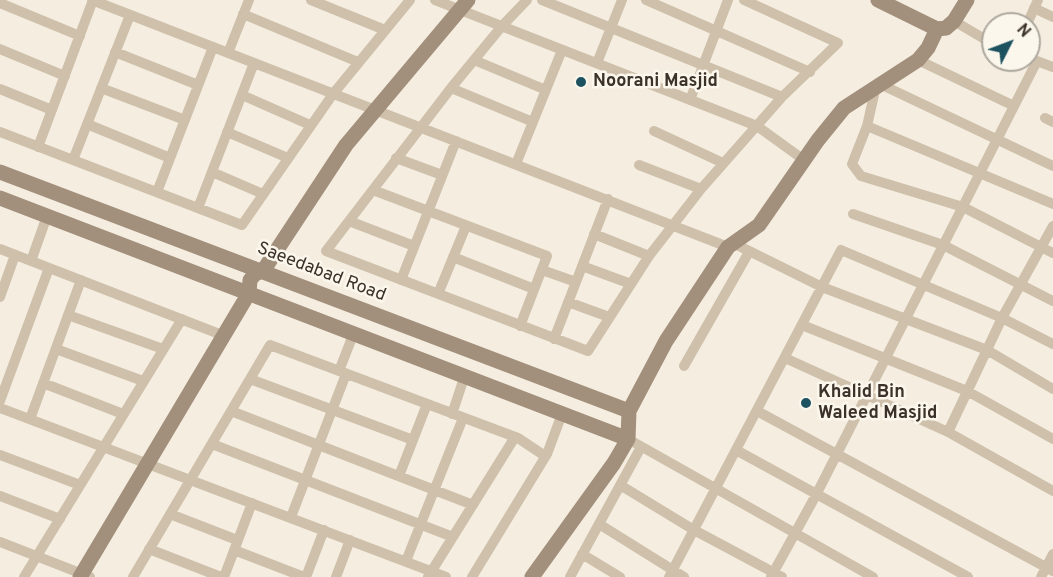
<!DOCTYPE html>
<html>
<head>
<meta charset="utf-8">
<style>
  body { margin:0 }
  #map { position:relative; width:1053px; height:577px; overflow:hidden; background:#f5eee0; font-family:Overpass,sans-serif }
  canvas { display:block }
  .north { position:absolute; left:981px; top:12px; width:60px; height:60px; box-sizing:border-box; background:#fbf7ed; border:2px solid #aea89f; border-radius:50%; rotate:48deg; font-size:16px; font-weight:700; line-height:24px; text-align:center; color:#3b322a }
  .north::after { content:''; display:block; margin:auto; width:21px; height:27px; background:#1d5260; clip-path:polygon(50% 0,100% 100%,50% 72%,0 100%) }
</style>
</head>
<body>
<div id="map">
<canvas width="1053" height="577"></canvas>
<div class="north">N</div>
</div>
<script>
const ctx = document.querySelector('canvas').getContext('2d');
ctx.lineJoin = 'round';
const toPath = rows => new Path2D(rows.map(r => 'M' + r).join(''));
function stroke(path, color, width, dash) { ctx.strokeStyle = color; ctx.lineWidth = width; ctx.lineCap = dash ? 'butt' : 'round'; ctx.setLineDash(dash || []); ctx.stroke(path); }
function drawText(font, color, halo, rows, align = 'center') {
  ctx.font = font + ' Overpass,sans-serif'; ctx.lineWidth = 5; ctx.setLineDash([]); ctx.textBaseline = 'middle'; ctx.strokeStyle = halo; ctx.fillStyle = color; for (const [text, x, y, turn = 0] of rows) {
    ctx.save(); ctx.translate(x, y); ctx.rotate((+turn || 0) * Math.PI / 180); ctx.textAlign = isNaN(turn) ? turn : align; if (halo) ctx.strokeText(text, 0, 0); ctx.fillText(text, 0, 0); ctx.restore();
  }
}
stroke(toPath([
  [92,0,728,247],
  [311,0,385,30],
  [435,0,757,126,804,160],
  [527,0,502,26,451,88,326,251,588,351,649,256,701,189,782,97,838,43,744,0],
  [542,0,782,97],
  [646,0,810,72],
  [0,3,80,36],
  [1034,8,1053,17],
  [243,14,358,62],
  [954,21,993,44],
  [1027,24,1038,0],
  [0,49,65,76],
  [115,52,198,85],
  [228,53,249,0],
  [1029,58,1053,67],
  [474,60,546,90],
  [918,60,1014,106],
  [597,63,622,0],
  [880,84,1053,166],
  [876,86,867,126,852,164,861,176,963,207,1053,253],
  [101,88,185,120],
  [451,88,533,122],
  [0,89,52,110],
  [242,95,310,125],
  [690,100,728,0],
  [1045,118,1053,122],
  [87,124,170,158],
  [867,126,1053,204],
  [654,131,723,163],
  [0,132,242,225,333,94,410,0],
  [227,132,288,158],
  [38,147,93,0],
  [396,158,442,175],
  [73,160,130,15],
  [516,164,562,50],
  [639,165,701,189],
  [212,172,263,194],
  [373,190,547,256,520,326],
  [157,192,213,47],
  [198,208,254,63],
  [853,214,943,245,1053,301],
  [349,221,414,246],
  [594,234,649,256],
  [733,243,822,287,987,350,1053,389],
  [0,249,222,335],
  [453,257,534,289],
  [31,261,47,216],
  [582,266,631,284],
  [542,270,576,282],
  [401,280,456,141],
  [438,294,466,226],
  [0,297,15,255],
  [568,302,609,317],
  [68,315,163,349],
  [802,325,967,391,1053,439],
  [554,339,608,199],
  [56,349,143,381],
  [785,358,948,432,1053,491],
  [684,366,749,252],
  [339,371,353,335],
  [250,379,413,440],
  [43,383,123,414],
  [0,401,49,268],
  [0,408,446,577],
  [231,411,473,505],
  [757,411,1053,571],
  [452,414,464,378],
  [30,419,81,280],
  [948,432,1002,318,1053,226],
  [628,439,873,577],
  [212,444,453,537],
  [736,450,968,577],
  [0,455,80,485],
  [399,476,427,404],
  [620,485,694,530,782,577],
  [0,496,60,519],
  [170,514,237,540],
  [291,517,346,374],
  [599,524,684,577],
  [0,542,90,577],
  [149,549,221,577],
  [234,550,304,577],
  [582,554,620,577],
  [406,561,463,418],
  [24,577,182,319],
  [133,577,270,345,518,438,545,456],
  [224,577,252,503],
  [306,577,324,530],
  [336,577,350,540],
  [428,577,515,437],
  [472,577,547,454,562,414],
  [570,577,641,447],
  [669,577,841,250,1002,318,1053,344],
  [771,577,816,495,1037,61],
  [1041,577,1053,554]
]), '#cec0ab', 10);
stroke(toPath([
  [878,0,937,29,946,28,954,21,967,0],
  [0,172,629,411],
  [0,198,628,439],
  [80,577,249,293,250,280,255,274,263,271,346,145,468,0],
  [532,577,614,463,628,439,629,411,666,341,728,247,759,225,818,140,844,108,918,60,928,48,937,29]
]), '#a28f7c', 15);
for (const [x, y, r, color] of [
  [581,82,6,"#1d5260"],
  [806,403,6,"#1d5260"]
]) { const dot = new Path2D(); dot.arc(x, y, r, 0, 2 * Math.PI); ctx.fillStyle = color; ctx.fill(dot); stroke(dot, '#fbf7ed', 2); }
drawText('bold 18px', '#3b322a', '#fbf7ed', [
  ["Noorani Masjid",593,82],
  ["Khalid Bin",818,393],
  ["Waleed Masjid",818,414]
], 'left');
drawText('18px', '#3b322a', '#fbf7ed', [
  ["Saeedabad Road",321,273,21]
]);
</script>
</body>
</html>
